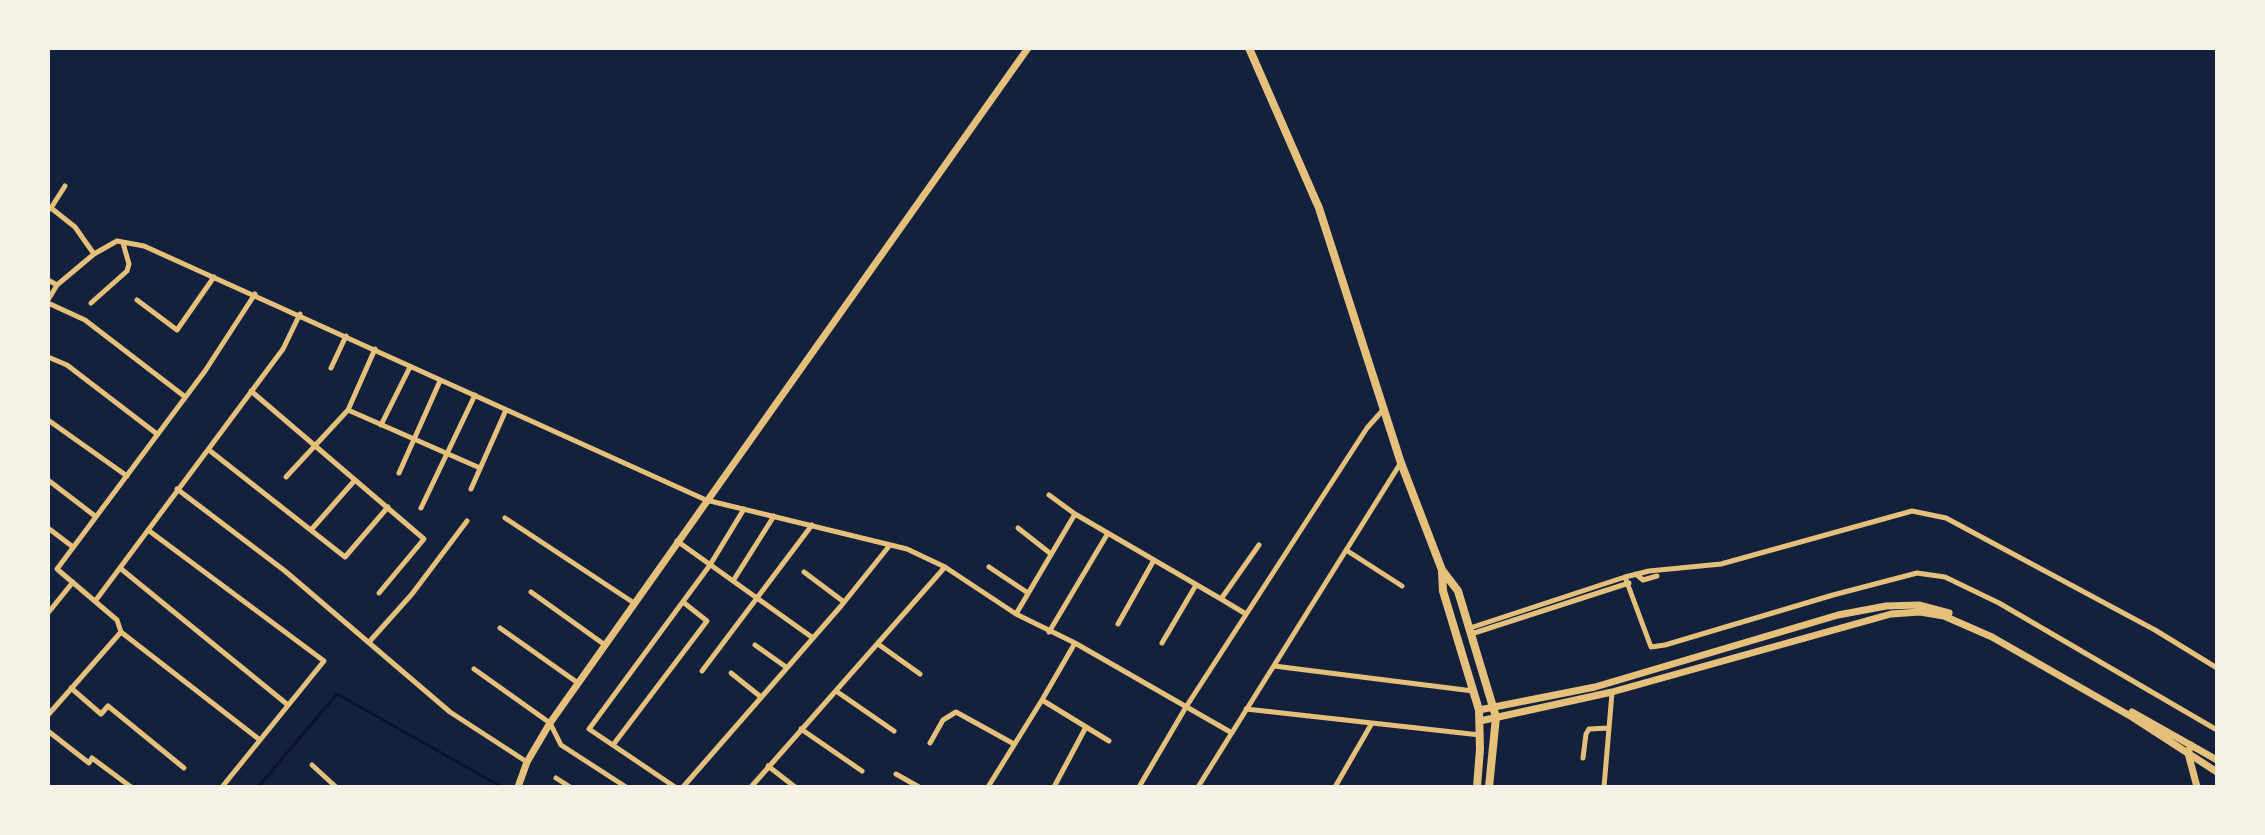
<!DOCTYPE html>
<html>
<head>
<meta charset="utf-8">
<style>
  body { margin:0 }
  #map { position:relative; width:2265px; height:835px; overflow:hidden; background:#14213d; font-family:"Exo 2",sans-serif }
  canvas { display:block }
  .frame { position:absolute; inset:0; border:50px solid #f6f1e7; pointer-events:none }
</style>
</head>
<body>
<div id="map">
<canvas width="2265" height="835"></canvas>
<div class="frame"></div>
</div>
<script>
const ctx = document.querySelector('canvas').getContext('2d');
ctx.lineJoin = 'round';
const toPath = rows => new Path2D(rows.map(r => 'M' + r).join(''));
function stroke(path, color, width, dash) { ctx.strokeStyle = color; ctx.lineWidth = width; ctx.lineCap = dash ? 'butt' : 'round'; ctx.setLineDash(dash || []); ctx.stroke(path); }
stroke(toPath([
  [258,787,337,694,502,787]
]), '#0b132b', 3);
stroke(toPath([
  [51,208,65,186],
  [48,210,51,208,75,227,94,254],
  [48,280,57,285,94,254,117,241,144,246,706,500,907,549,945,567,1016,614,1075,643,1232,733],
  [255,294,205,371,57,569,117,620,121,632,260,740],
  [48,300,57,285],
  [137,300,177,330,214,277],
  [48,303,85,320,184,396],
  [91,303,127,271,129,264,123,243],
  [48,357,67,365,157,434],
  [331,368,346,336],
  [251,391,424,539,379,593],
  [348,410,480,468],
  [48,420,127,476],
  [381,425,410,367],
  [209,450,345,557,388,507],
  [399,473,440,381],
  [286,477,348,410,375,349],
  [48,480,95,516],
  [177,489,285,571,450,712,527,762],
  [471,489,506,410],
  [1049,495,1075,514],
  [421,508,475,395],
  [505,518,634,603],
  [48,528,73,547],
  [1018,528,1051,554],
  [148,530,324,661,222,787],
  [311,530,355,480],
  [677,541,813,638],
  [1346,550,1402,586],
  [989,567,1028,593],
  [120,568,288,705],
  [804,572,844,602],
  [1636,574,1643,580,1657,576],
  [1625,577,1651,647,1665,645,1833,595,1917,573,1945,577,1999,603,2217,730],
  [733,581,774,516],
  [531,592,605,645],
  [1221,599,1246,614],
  [96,600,283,349,300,314],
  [48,613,73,582],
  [1016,614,1075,514,1221,599,1259,545],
  [1118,624,1154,560],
  [500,628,578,683],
  [1470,628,1625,577,1649,571,1721,564,1912,511,1946,518,2155,630,2217,668],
  [1049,632,1108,533],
  [1471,634,1629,583],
  [370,641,412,594,467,521],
  [1075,643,1042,700,1109,741],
  [1162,643,1196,585],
  [878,644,920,674],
  [755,645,786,667],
  [1274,666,1473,691],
  [474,669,550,723,561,745,626,787],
  [702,671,812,525],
  [731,673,761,697],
  [71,688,101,714,108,706,184,768],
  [836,691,894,731],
  [1246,709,1480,735],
  [48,715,121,632],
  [801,729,862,771],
  [48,731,89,763,92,758,131,787],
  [930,743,943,720,956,712,1014,744],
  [613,745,707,621,683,602],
  [1583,758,1586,734,1589,729,1609,728],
  [312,765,336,787],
  [768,766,795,787],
  [896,774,919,787],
  [556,778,570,787],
  [675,787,589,729,710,565,744,509],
  [683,787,841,606,890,545],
  [751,787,945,567],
  [988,787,1042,700],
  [1054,787,1086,727],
  [1139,787,1186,707,1367,428,1383,410],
  [1198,787,1400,464],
  [1335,787,1372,723],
  [1604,787,1612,693]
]), '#e5c07b', 5);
stroke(toPath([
  [2191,745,2188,753,2197,787],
  [518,787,527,762,550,723,1028,48]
]), '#e5c07b', 7);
stroke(toPath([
  [1479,710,1595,687,1838,615,1886,606,1919,605,1949,613],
  [2132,712,2217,760],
  [1480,721,1612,692,1891,614,1920,612,1944,616,1992,637,2132,717,2217,772]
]), '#e5c07b', 7);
stroke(toPath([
  [1249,48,1319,208,1401,463,1442,570,1458,591,1496,717,1489,787],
  [1442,571,1443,591,1479,710,1480,749,1477,787]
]), '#e5c07b', 8);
</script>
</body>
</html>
